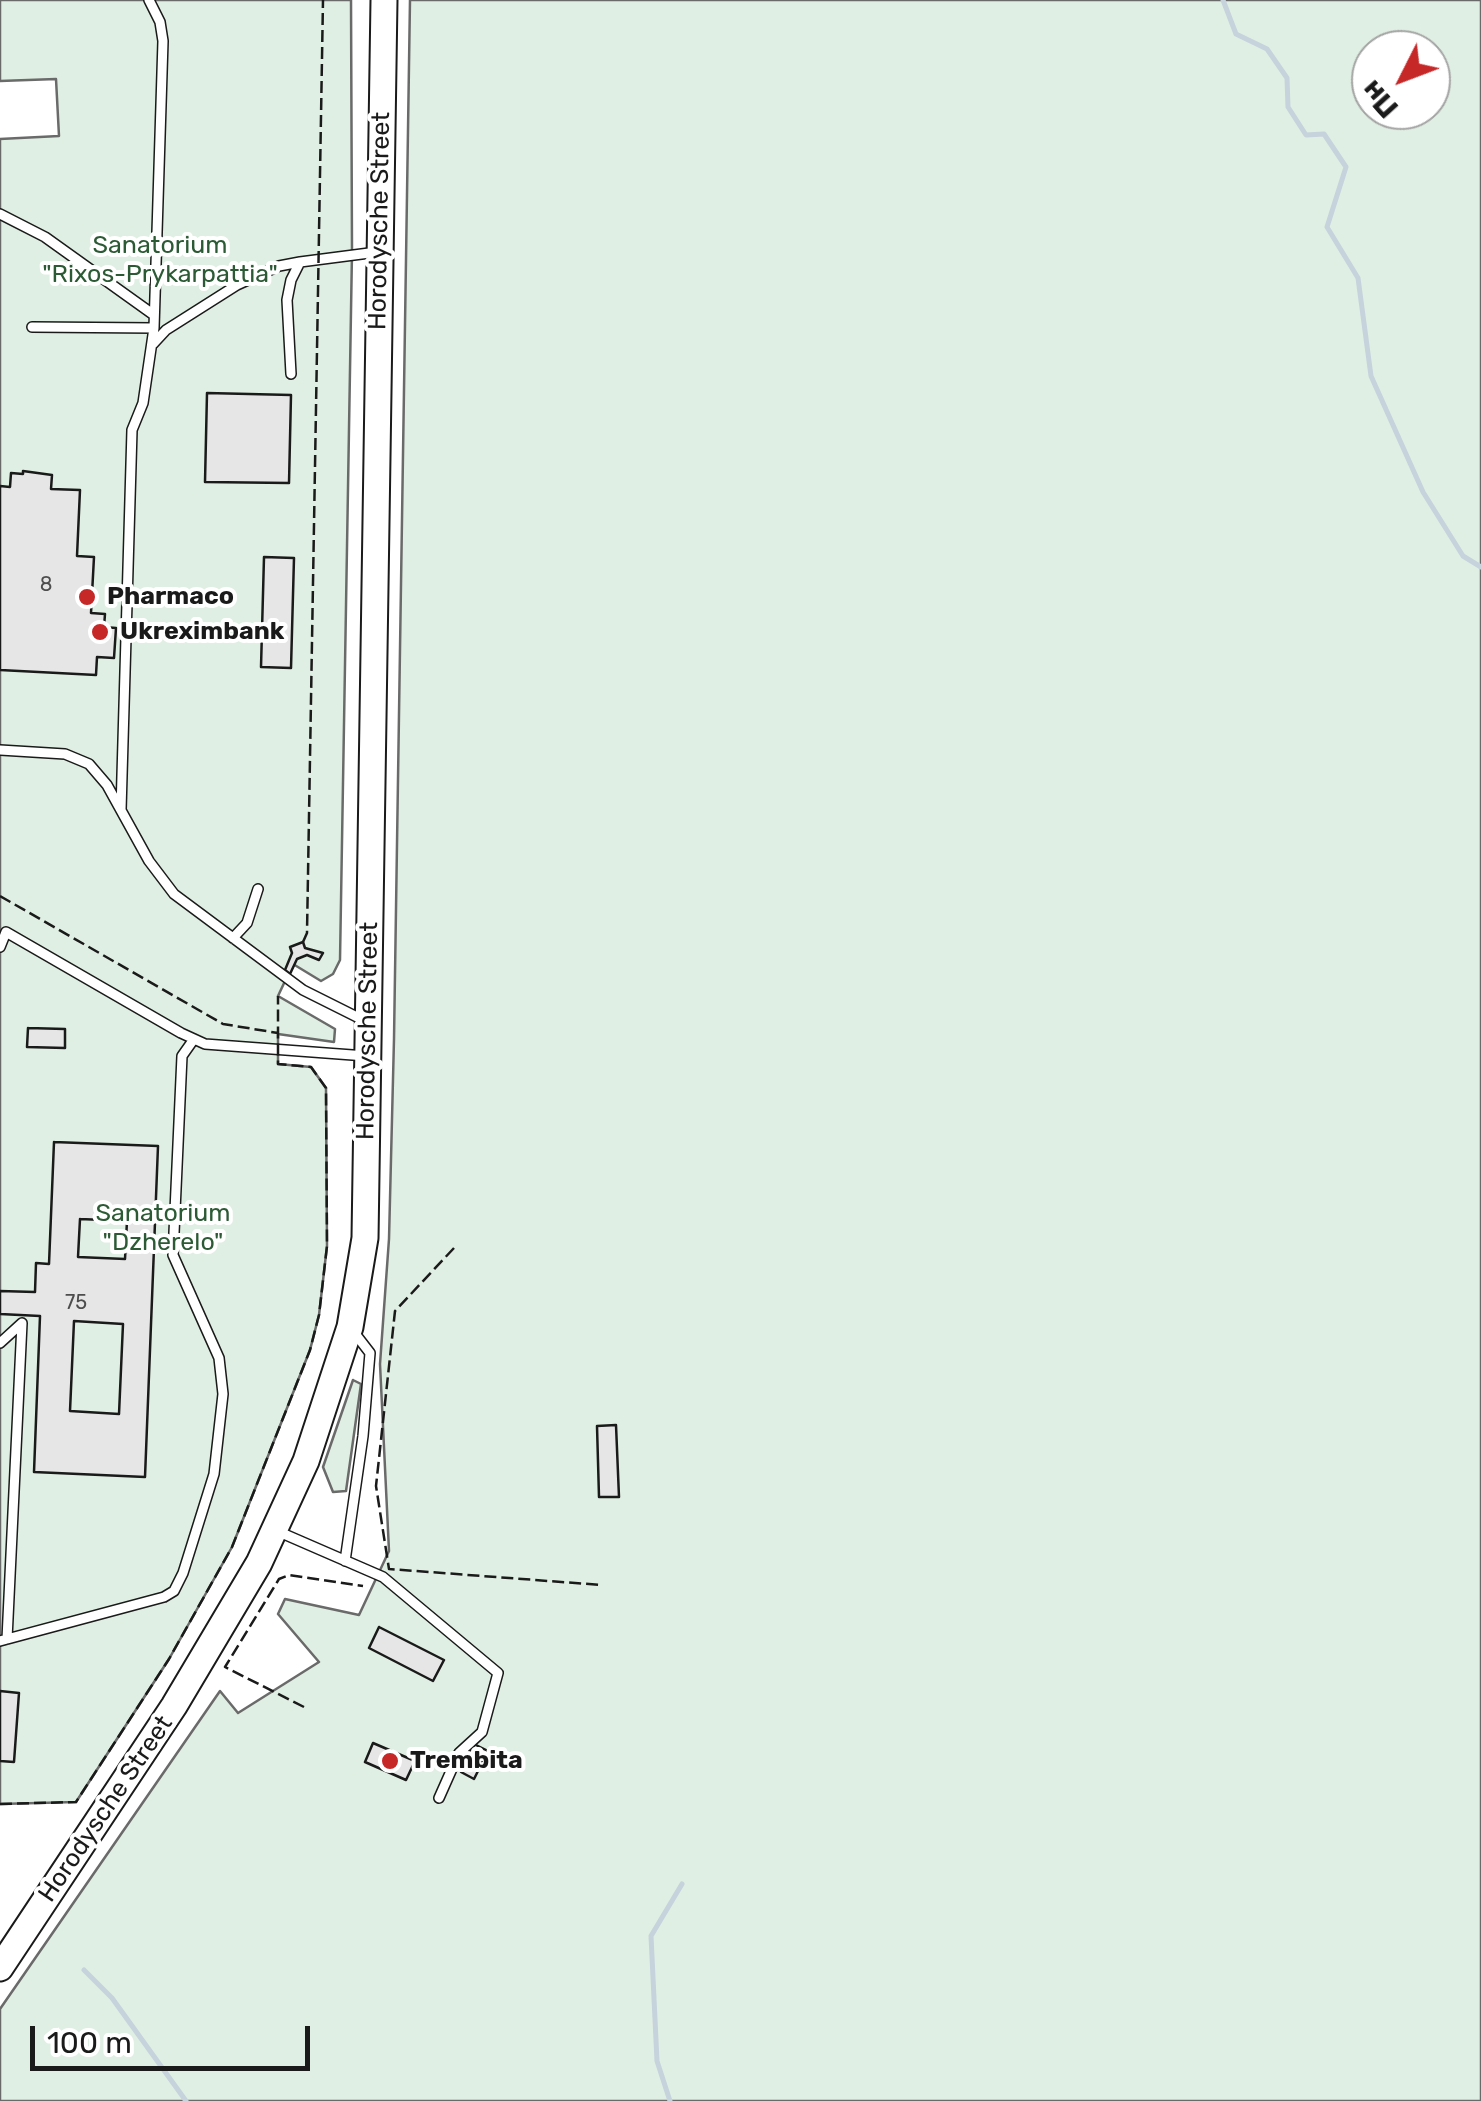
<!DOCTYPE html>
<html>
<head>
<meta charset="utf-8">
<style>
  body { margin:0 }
  #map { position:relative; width:1481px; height:2101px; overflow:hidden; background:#fff; font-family:Rubik,sans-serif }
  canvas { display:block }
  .north { position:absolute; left:1351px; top:30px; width:100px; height:100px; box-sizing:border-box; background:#fff; border:2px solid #a3a3a3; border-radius:50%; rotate:228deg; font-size:28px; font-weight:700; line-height:40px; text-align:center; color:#1a1a1a }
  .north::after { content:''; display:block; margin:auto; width:35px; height:45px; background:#c62828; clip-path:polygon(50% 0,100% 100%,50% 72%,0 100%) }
  .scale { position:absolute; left:30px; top:2026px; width:280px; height:45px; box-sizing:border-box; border:5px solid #1a1a1a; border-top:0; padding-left:12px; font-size:30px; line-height:35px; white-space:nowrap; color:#1a1a1a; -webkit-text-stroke:8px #fff; paint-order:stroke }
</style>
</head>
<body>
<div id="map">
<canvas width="1481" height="2101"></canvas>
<div class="north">Пн</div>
<div class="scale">100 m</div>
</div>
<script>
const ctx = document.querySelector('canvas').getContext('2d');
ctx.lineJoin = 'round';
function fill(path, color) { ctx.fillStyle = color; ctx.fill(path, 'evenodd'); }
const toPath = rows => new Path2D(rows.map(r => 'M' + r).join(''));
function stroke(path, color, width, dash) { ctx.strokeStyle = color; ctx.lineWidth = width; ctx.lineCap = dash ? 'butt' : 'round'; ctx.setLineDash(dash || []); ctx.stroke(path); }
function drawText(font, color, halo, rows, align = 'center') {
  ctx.font = font + ' Rubik,sans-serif'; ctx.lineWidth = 8; ctx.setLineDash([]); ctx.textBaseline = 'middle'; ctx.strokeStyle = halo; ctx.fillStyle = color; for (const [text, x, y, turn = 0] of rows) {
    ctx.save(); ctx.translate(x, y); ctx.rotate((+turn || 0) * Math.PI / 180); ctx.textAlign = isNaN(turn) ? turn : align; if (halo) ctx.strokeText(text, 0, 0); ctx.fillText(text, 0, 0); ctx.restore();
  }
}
const green = toPath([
  [0,0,351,0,352,252,340,960,333,974,321,981,293,964,278,996,335,1029,334,1042,278,1034,278,1064,311,1067,326,1088,327,1246,319,1315,310,1350,232,1547,169,1659,76,1802,0,1804,0,139,59,136,56,79,0,81,0,0],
  [410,0,1481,0,1481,2101,0,2101,0,2009,220,1691,238,1713,319,1662,278,1614,285,1599,359,1615,389,1551,380,1364,389,1239,394,1039,410,0],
  [1371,50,1431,50,1431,110,1371,110,1371,50],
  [353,1380,361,1384,346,1491,333,1492,323,1467,353,1380]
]);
fill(green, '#e0efe3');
stroke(green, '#6a6a6a', 2.5);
stroke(toPath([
  [1223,0,1236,34,1267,49,1287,78,1288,107,1306,135,1324,134,1346,167,1327,227,1358,278,1371,376,1423,492,1463,556,1481,567],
  [84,1970,112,1998,186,2101],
  [670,2101,657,2061,651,1936,682,1884]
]), '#c6d2dc', 5);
const building = toPath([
  [207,393,291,395,289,483,205,482,207,393],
  [23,471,52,475,51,489,80,490,77,556,94,557,91,613,105,614,104,627,116,628,114,658,97,657,96,675,0,670,0,486,10,487,11,473,23,474,23,471],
  [264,557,294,558,291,668,261,667,264,557],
  [303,942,305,948,323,953,319,960,307,955,297,959,290,974,285,970,292,953,290,947,303,942],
  [28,1028,65,1029,65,1048,27,1047,28,1028],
  [54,1142,158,1146,145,1477,34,1472,40,1316,0,1314,0,1291,35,1292,36,1263,49,1264,54,1142],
  [80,1219,127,1221,125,1259,78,1257,80,1219],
  [74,1321,123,1324,119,1414,70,1411,74,1321],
  [616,1425,619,1497,599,1497,597,1426,616,1425],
  [379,1627,444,1660,433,1681,369,1648,379,1627],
  [0,1691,19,1693,14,1762,0,1761,0,1691],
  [373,1743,415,1761,406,1780,365,1762,373,1743],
  [474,1744,488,1751,474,1779,461,1772,474,1744]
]);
fill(building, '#e6e6e6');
stroke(building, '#1a1a1a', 2.5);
const lane = toPath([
  [0,214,45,237,154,315],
  [300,262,377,252],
  [32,327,154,328],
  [153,344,166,330,237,285,279,266,300,262,291,280,287,300,291,374],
  [0,750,65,754,89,764,107,785,149,861,174,894,303,990,365,1021],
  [121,810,132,430,143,403,154,328,163,41,160,22,149,0],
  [233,938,247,923,258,889],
  [0,947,6,932,181,1033,205,1044,366,1056],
  [0,1343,22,1323,7,1639],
  [277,1531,383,1577,498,1673,482,1732,459,1753,439,1798],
  [345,1561,363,1436,370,1353,353,1331],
  [0,1641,164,1597,174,1591,183,1573,214,1474,223,1394,219,1358,173,1255,182,1056,194,1039]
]);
const secondary = toPath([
  [0,1968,174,1706,259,1563,306,1461,350,1327,365,1238,384,0]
]);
stroke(lane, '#1a1a1a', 12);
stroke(secondary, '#1a1a1a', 29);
stroke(lane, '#fff', 9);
stroke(secondary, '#fff', 25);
stroke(toPath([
  [0,896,223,1024,278,1033],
  [303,942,307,933,323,0],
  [454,1248,395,1311,376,1486,389,1569,602,1585],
  [304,1707,225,1667,279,1579,289,1575,363,1586],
  [0,1804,76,1802,169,1659,232,1547,310,1350,319,1315,327,1246,326,1088,311,1067,278,1064,278,996]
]), '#1a1a1a', 2.5, [12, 5]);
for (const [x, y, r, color] of [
  [87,597,10,"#c62828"],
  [100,632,10,"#c62828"],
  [390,1761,10,"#c62828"]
]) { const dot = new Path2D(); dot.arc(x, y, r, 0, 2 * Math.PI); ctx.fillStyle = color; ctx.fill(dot); stroke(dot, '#fff', 4); }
drawText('20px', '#4d4d4d', null, [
  ["8",46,585],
  ["75",76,1303]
]);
drawText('25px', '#1a1a1a', '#fff', [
  ["Horodysche Street",380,221,-89],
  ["Horodysche Street",368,1031,-89],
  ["Horodysche Street",106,1809,-56]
]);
drawText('25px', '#2b5a34', '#fff', [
  ["Sanatorium",160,246],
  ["\"Rixos-Prykarpattia\"",160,275],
  ["Sanatorium",163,1214],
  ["\"Dzherelo\"",163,1243]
]);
drawText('bold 25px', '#1a1a1a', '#fff', [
  ["Pharmaco",107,597],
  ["Ukreximbank",120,632],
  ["Trembita",410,1761]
], 'left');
</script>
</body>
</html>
